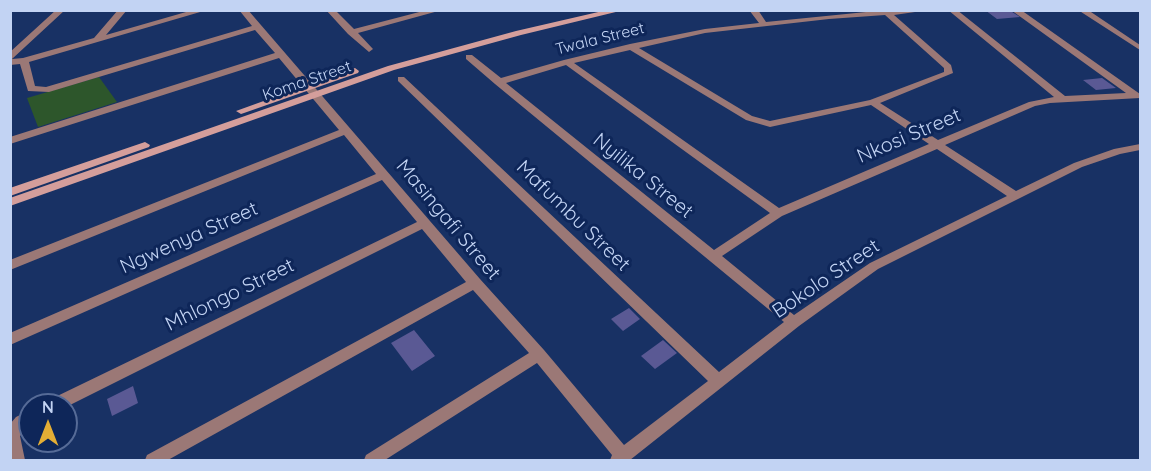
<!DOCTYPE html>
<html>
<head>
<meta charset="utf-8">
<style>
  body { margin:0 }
  #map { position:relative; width:1151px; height:471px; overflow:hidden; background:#183164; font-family:Quicksand,sans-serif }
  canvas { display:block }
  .frame { position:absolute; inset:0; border:12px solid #c2d3f3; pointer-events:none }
  .north { position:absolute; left:18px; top:393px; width:60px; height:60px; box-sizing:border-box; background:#0e2659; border:2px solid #566b97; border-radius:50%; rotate:0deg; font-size:16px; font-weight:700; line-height:24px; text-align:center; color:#c2d3f3 }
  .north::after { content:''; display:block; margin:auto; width:21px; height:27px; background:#e4ae35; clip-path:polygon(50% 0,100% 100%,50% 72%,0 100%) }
</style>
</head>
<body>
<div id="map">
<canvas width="1151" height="471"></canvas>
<div class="frame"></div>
<div class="north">N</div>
</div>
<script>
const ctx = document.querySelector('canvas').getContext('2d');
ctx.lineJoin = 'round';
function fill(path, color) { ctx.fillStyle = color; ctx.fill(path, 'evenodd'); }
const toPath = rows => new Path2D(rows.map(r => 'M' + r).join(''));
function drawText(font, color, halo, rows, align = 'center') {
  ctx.font = font + ' Quicksand,sans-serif'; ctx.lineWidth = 6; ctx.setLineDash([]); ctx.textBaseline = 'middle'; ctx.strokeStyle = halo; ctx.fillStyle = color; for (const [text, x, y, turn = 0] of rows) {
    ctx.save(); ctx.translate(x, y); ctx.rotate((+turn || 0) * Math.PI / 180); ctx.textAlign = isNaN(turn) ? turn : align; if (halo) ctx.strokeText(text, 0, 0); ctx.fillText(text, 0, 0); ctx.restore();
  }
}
fill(toPath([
  [99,77,117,102,38,127,27,98]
]), '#2d562b');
fill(toPath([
  [985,10,1009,10,1020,17,997,19],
  [1102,78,1116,88,1096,90,1083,80],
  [629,308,640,319,623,331,611,319],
  [414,330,435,356,412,371,391,343],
  [663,340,677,353,655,369,641,356],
  [133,386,138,403,112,416,107,399]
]), '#5a5994');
fill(toPath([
  [56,10,65,10,12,59,23,58,94,38,118,10,127,10,106,35,193,10,207,10,29,62,35,86,46,87,252,26,239,10,248,10,480,279,544,350,624,445,708,381,398,81,398,77,404,77,719,372,784,322,495,84,466,59,466,55,472,55,501,78,564,60,630,44,705,29,759,23,749,10,758,10,766,22,886,10,929,10,894,15,951,65,953,73,880,103,938,140,1029,102,1054,97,948,10,957,10,1065,96,1126,93,1011,10,1021,10,1140,94,1140,98,1050,103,1035,106,945,145,1016,191,1074,163,1114,149,1140,144,1140,150,1120,154,1082,167,878,269,799,326,630,460,610,460,612,455,537,363,385,460,364,460,366,455,529,353,473,290,168,460,145,460,147,455,466,282,422,229,66,407,66,405,46,405,49,400,417,222,382,180,10,345,10,333,376,174,344,135,10,270,10,260,339,130,279,58,10,144,10,137,275,53,255,30,49,92,28,91,20,64,10,65,10,52,56,10],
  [885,15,944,68,944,72,870,100,770,121,752,116,639,48,705,33,829,19,885,15],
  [630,50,746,120,770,127,871,105,929,144,779,208,574,63,630,50],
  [566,65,770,213,714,250,506,83,566,65],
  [937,149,1007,196,870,263,794,315,722,256,782,216,937,149],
  [326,10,335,10,354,29,427,10,442,10,358,33,373,49,369,52,348,34,326,10],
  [1078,10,1088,10,1140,45,1140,50,1078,10],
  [30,410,30,425,20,436,25,460,10,460,10,424,16,417,30,410]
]), '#9b7876');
fill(toPath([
  [607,10,624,10,521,35,394,70,10,206,10,198,388,66,516,31,607,10],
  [355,68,359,71,358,73,244,113,241,114,236,111,355,68],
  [145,142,150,145,149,147,10,196,10,188,145,142]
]), '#d49e9b');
drawText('16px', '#c2d3f3', '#0e2659', [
  ["Twala Street",600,39,-14],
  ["Koma Street",307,81,-19]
]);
drawText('20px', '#c2d3f3', '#0e2659', [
  ["Nkosi Street",909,136,-23],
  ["Nyilika Street",643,176,39],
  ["Mafumbu Street",573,216,44],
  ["Masingafi Street",448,220,50],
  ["Ngwenya Street",189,238,-24],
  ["Bokolo Street",826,279,-34],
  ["Mhlongo Street",230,295,-26]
]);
</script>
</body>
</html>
